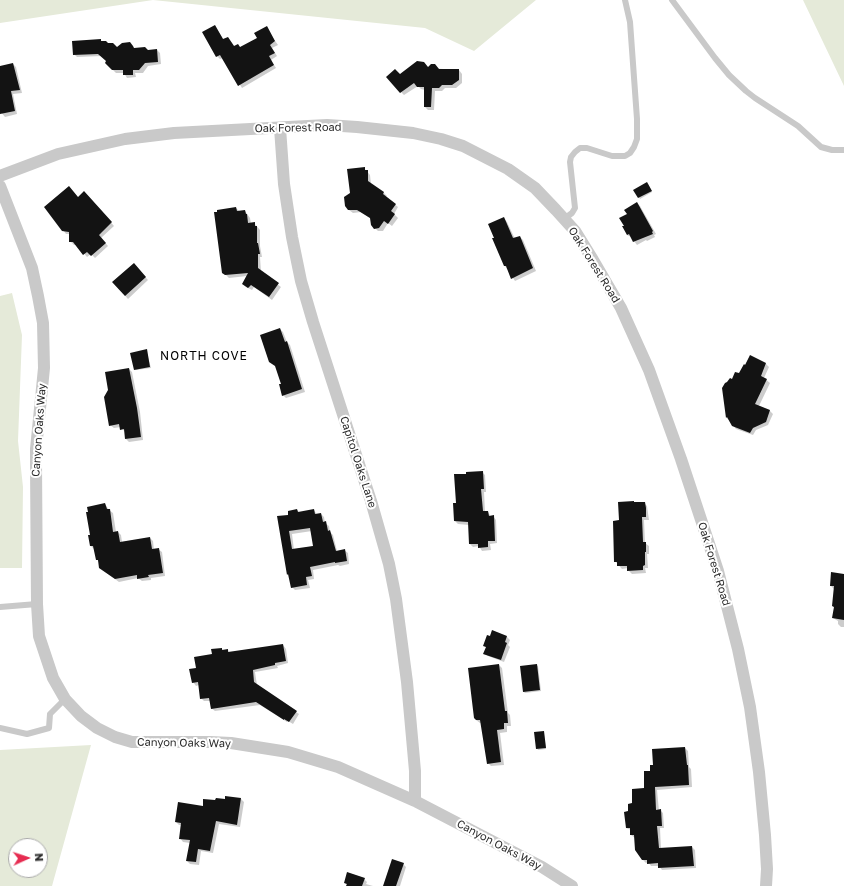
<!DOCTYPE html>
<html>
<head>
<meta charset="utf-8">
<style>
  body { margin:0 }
  #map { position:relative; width:844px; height:886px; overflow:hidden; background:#fff; font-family:"Golos Text",sans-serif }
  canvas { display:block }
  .north { position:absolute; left:8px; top:838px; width:40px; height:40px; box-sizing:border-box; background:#fff; border:1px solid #ababab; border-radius:50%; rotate:87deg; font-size:11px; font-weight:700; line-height:16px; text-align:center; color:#2c2c2c }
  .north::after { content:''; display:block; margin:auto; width:14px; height:18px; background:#e62c51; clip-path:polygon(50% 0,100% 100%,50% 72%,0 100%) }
</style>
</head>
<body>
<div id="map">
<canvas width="844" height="886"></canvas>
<div class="north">N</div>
</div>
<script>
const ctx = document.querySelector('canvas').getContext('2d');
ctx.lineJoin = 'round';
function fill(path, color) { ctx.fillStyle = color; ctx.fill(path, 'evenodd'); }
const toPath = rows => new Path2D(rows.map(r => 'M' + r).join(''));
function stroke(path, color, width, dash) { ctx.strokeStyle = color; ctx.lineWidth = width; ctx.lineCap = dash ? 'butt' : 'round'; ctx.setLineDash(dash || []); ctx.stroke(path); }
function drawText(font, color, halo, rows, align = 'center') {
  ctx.font = font + ' "Golos Text",sans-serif'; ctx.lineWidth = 4; ctx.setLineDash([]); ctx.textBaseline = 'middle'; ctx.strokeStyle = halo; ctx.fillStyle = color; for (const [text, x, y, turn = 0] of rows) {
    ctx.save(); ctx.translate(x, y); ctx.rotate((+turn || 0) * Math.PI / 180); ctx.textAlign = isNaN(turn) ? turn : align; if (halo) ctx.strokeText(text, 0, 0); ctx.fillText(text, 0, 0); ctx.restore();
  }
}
fill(toPath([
  [0,0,536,0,474,51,425,28,153,0,0,23],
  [803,0,844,0,844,86],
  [12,293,22,335,18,441,23,487,22,568,0,568,0,296],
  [91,745,52,886,0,886,0,750],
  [16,846,40,846,40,870,16,870]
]), '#e5ead9');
fill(toPath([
  [215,27,224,40,228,38,235,47,241,48,258,38,266,28,278,45,272,48,277,56,271,60,276,68,242,88,223,58,220,59,217,56],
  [100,40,117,49,129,43,135,49,148,51,157,50,160,53,161,64,148,66,143,73,135,73,136,77,127,78,124,73,116,73,106,63,107,61,102,56,77,57,74,54],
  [13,64,16,67,22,93,13,94,17,114,5,117,0,111,0,68],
  [428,68,459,70,462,74,462,83,456,88,445,88,442,91,435,91,434,110,428,110,425,107,425,90,421,89,418,86,404,95,401,92,400,75],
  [364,168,370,175,371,184,384,193,387,196,386,197,398,207,394,214,398,218,392,226,388,223,383,231,378,231,372,225,371,219,361,212,353,213,349,210,351,194],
  [648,184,652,192,640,199,635,190],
  [87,195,114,226,101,238,108,246,95,258,91,254,87,257,77,245,74,245,70,241,70,234,66,234,63,230,78,198],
  [637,203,640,206,656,234,654,235,655,237,647,241,646,240,637,245,631,237,627,235,625,226,628,214],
  [236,208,239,211,245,211,250,218,251,224,254,223,260,230,260,246,262,257,260,257,261,272,281,287,272,300,254,287,252,290,246,287,243,284,247,276,229,278,223,272],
  [504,218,507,222,515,239,520,237,523,240,536,271,515,281,505,266,495,238],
  [134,265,148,280,128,299,113,282],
  [280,329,283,332,287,342,290,345,305,392,286,398,283,395],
  [146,350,151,368,136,370,134,369],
  [751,357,766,364,769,367,764,378,770,383,759,406,770,411,773,414,768,425,756,430,753,435,736,429,727,418,723,388,739,375,746,367],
  [129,369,132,372,140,412,143,440,129,442,126,439,125,432,121,427,114,428,110,425],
  [482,472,485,475,486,492,484,492,485,512,488,512,491,517,493,516,496,520,497,543,490,544,491,550,482,551,479,546,473,547,470,544,469,525,458,524,455,521,457,504],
  [644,503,647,506,649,520,644,520,645,543,649,546,649,554,647,554,648,568,645,568,646,573,632,574,628,570,628,568,622,569,615,561,620,521],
  [105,504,109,510,113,513,116,532,118,532,121,535,122,542,150,538,153,541,154,550,158,549,162,552,165,576,151,578,151,580,142,581,138,578,119,582,104,571,97,559,94,549,91,546,91,535],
  [297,510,300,513,314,510,317,515,321,514,324,517,325,523,329,526,330,532,333,535,337,551,344,550,348,553,349,564,340,566,338,565,313,570,314,579,308,580,310,588,295,590,292,587,290,576,288,574,278,517,290,515],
  [312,531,314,546,294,550,292,534],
  [844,575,844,627,841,627,838,624,838,621,833,618,834,608,833,606,834,589,831,586],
  [492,631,507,637,510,640,508,645,510,647,504,662,488,656,484,653,487,648,485,646],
  [283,645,286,649,288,663,277,666,278,668,255,672,257,685,299,714,293,724,288,721,287,722,260,705,215,711,211,708,210,701,204,701,201,698,199,685,196,686,193,682,197,669,222,649,224,651,228,650,230,653],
  [499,665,502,668,508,713,510,715,511,726,507,726,507,732,500,733,504,765,491,766,488,763,482,723,480,723,476,720],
  [536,665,538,666,541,691,525,693,524,692,521,667],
  [543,732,544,734,546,749,538,750,537,748],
  [685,748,688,751,689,767,691,769,692,787,657,790,659,811,660,810,663,813,664,828,660,828,661,849,692,847,695,850,696,868,662,870,659,866,651,866,648,862,646,863,643,860,635,838,631,835,631,830,626,828,630,812,645,789,654,766],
  [226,797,241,799,244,802,240,827,219,824,213,853,201,851,199,865,190,864,187,861,190,843,183,842,180,838,182,825,179,825,176,822,204,807,226,800],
  [403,864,406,867,400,886,384,886],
  [364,879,367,882,366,884,373,886,347,886,345,882]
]), '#0003');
fill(toPath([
  [215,25,223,39,228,37,234,46,238,44,240,47,257,38,254,33,267,26,275,41,270,45,275,53,269,56,274,65,238,86,220,55,216,57,202,32],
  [101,39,101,41,106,41,108,43,113,43,117,47,122,43,130,42,133,46,134,48,145,47,148,50,157,49,158,62,145,63,139,70,133,70,133,75,123,75,123,70,112,70,105,63,106,61,98,54,73,55,72,41],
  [417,61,424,62,428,67,431,64,435,64,439,69,459,69,459,80,452,85,442,85,439,88,432,88,431,107,424,107,424,87,417,87,414,83,400,93,386,77,395,69,400,74],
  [13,63,20,90,11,91,15,111,0,114,0,66],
  [365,167,365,170,368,170,368,181,384,192,383,194,396,204,391,211,395,214,388,224,384,221,379,228,374,229,371,225,370,218,357,210,348,210,345,206,344,197,350,193,347,169],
  [647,182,652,191,638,198,633,190],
  [69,186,78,197,84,191,112,222,99,235,106,243,91,256,87,252,83,255,73,242,69,242,69,232,62,231,44,207],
  [637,202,653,231,652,232,653,234,633,242,629,234,627,235,622,226,624,226,619,218,627,214,624,210],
  [236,207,237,211,245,210,246,214,247,214,248,223,255,222,255,226,257,226,257,243,258,243,260,254,258,254,258,268,279,283,269,297,251,285,248,288,242,284,248,273,225,275,222,273,214,212,217,212,217,210],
  [504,217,513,238,520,236,533,268,511,279,506,266,504,266,492,238,494,238,488,224],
  [134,263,146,277,125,296,112,282],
  [280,328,285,342,287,341,302,389,282,396,279,384,281,384,275,366,269,362,260,335],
  [147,349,150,367,134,370,130,353],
  [750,355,766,363,761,376,767,379,755,404,770,410,766,422,753,428,750,433,732,426,727,417,726,418,722,388,725,383,727,382,730,378,732,379,735,372,739,373,744,364,745,365],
  [129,368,137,408,141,437,125,439,124,429,120,430,119,424,109,426,104,397,108,390,105,372],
  [483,471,484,489,481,489,483,511,488,511,489,516,494,515,495,541,488,541,488,547,478,548,478,544,469,544,468,522,454,521,453,503,456,503,454,474,466,474,466,472],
  [634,501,634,502,645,502,646,508,646,517,642,517,643,542,646,542,646,552,645,552,645,565,643,566,643,570,627,571,627,566,617,566,617,562,614,562,613,521,619,520,618,502],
  [105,503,107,509,110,509,113,532,118,531,120,542,150,537,152,549,159,548,163,573,148,575,149,577,137,579,137,575,115,579,99,568,98,560,96,560,93,546,90,546,88,535,90,535,86,512,88,512,87,507],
  [297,509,298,512,314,509,315,514,321,513,323,522,326,521,328,531,330,530,336,551,345,549,347,561,335,563,335,562,310,567,312,576,306,577,307,585,291,588,288,574,287,575,277,516,288,515,288,511],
  [310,528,313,546,292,549,289,531],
  [831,572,844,574,844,620,832,618,834,607,832,606,834,586,830,586],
  [492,630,507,636,505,642,507,643,501,660,483,654,486,647,483,646,487,635,490,636],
  [283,644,286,661,275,663,275,665,253,670,254,682,297,711,289,722,284,719,284,720,256,702,211,709,209,698,200,699,198,682,192,683,189,669,196,668,194,657,212,654,211,649,222,648,222,650,228,649,228,652],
  [499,664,505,711,507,711,508,723,504,723,504,729,497,730,501,762,487,764,480,720,476,720,474,718,468,668],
  [537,664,540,690,523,692,520,666],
  [544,731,546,748,536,749,534,732],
  [685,747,687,765,688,765,689,785,655,787,656,810,661,809,662,826,657,826,659,848,692,846,694,866,658,868,658,863,647,864,647,860,642,860,635,850,634,835,630,835,630,828,626,828,624,812,628,811,628,804,632,803,632,789,644,788,644,771,650,771,650,765,653,765,652,749],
  [225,796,241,798,237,825,216,821,210,851,198,849,196,862,186,861,190,840,179,839,181,823,175,822,178,802,203,806,203,799,215,800,216,798,225,799],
  [392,859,404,863,396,886,383,886],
  [347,872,365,878,362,886,346,886,347,884,344,883]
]), '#131313');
stroke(toPath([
  [672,0,715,58,729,75,746,91,755,98,798,126,821,147,832,150,844,150],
  [564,219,572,213,575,208,570,162,571,157,575,152,580,148,587,148,612,156,625,156,630,153,634,147,637,139,637,119,630,22,625,0],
  [0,607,37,604],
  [0,728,27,734,49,728,50,714,65,699]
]), '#c9c9c9', 6);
stroke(toPath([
  [280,128,284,184,292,237,301,281,313,322,371,501,389,564,396,599,407,682,415,771,415,801],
  [0,176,58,154,125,139,174,133,327,125,357,127,413,133,441,139,463,146,508,169,535,188,556,210,575,231,593,260,621,308,649,370,681,459,718,571,738,649,750,707,759,772,765,835,767,869,766,886],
  [0,186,32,268,38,296,43,323,44,368,36,449,36,463,37,604,39,636,53,678,65,699,81,716,97,728,115,737,132,742,210,742,231,743,288,752,338,767,415,801,542,867,572,886]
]), '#c9c9c9', 12);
drawText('11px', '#2c2c2c', '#fff', [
  ["Oak Forest Road",298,128,-1],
  ["Oak Forest Road",594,265,58],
  ["Canyon Oaks Way",39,430,-86],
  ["Capitol Oaks Lane",358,462,72],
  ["Oak Forest Road",714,564,73],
  ["Canyon Oaks Way",184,743,1],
  ["Canyon Oaks Way",499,845,28]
]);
ctx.letterSpacing = '1px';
drawText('12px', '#000', '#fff', [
  ["NORTH COVE",204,356]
]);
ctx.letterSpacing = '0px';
</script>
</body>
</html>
